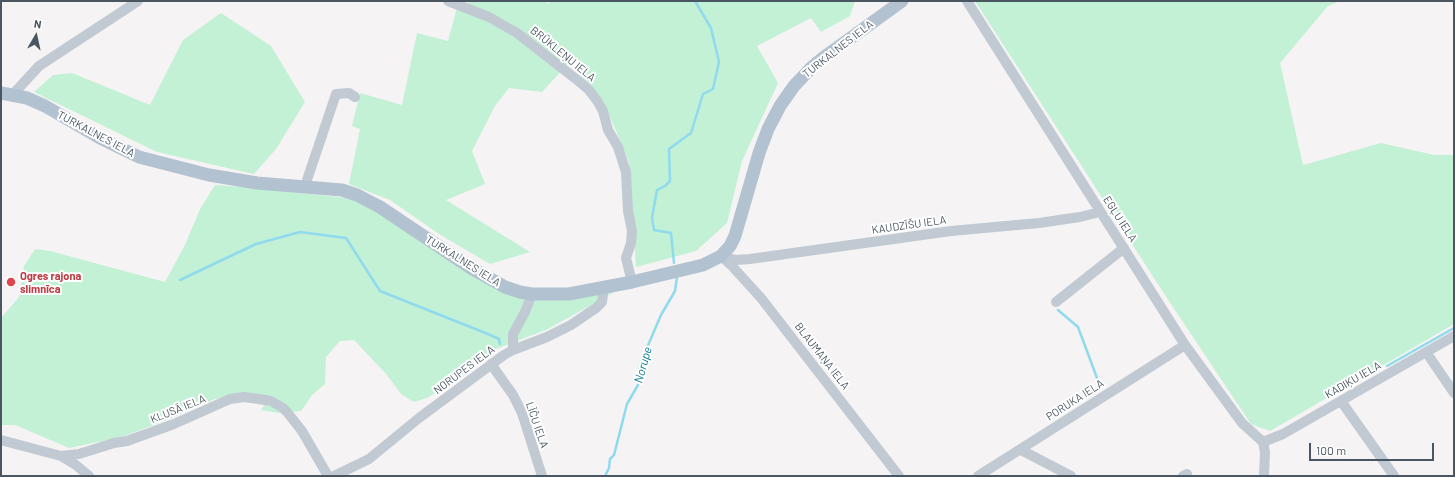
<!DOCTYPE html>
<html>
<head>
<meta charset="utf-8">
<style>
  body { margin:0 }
  #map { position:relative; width:1455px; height:477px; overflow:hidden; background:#f5f3f3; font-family:Barlow,sans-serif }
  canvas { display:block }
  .frame { position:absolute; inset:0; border:2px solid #4a5661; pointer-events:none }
  .north { position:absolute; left:16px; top:16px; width:40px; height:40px; -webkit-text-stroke:3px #fff; paint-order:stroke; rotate:9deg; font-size:11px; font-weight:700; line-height:16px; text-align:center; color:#4a5661 }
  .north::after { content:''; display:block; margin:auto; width:14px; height:18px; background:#4a5661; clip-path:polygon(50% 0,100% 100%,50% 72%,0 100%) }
  .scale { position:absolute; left:1309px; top:443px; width:125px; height:18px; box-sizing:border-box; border:2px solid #4a5661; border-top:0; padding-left:5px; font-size:12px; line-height:14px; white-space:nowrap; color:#4a5661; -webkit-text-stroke:3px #fff; paint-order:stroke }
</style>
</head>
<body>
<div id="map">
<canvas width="1455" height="477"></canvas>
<div class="frame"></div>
<div class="north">N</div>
<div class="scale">100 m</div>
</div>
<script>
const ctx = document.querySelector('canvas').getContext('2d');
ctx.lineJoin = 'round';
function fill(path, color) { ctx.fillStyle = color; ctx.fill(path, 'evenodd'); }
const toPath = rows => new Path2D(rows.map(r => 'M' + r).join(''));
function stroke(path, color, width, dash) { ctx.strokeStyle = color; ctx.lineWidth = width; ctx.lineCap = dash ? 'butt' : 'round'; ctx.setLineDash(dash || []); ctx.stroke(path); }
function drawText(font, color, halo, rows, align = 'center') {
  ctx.font = font + ' Barlow,sans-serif'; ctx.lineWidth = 4; ctx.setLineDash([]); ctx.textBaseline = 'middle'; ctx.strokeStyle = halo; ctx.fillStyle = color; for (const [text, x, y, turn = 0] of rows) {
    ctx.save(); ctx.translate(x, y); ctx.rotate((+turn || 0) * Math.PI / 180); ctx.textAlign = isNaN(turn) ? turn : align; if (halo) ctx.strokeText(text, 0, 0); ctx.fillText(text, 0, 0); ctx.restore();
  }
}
fill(toPath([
  [471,1,544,1,549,4,549,1,855,1,850,16,821,32,811,18,757,46,778,83,742,161,727,223,696,251,636,267,629,162,603,100,584,84,573,58,542,92,509,88,495,106,472,151,485,184,446,200,530,252,490,264,439,234,390,200,349,184,360,129,352,126,360,93,402,105,417,33,448,41,457,8],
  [975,1,1340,1,1328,6,1280,63,1303,165,1381,143,1434,155,1454,155,1454,324,1270,431,1251,424,1165,295],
  [221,13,271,46,305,102,276,149,254,174,157,152,34,92,53,75,72,73,150,105,183,40],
  [215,185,244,187,348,198,384,213,510,292,625,286,548,329,496,349,479,363,442,389,427,398,414,402,401,394,387,375,354,340,340,341,326,357,325,384,312,395,301,411,279,413,261,410,267,401,244,397,248,392,215,399,164,421,122,437,69,448,15,425,1,425,1,318,19,297,24,266,35,249,50,251,165,282,185,245,200,209]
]), '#c3f1d5');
stroke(toPath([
  [674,263,671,233,654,230,652,218,657,190,665,186,670,181,669,149,691,133,703,94,713,89,719,62,711,28,695,1],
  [180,280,256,244,300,232,346,238,380,291,488,334,499,339,500,344],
  [1058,310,1078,327,1097,378],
  [1387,366,1454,328],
  [605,476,609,468,610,459,614,455,627,404,638,385,640,364,661,315,675,291,677,277]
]), '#90daee', 2.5);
stroke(toPath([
  [448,1,489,17,517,33,576,79,589,90,598,102,603,111,608,130,618,147,626,172,628,211,632,231,631,243,626,258,632,282],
  [967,1,1185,345,1242,423,1263,442],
  [15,95,16,91,39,66,138,1],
  [306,186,307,180,336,94,349,93,355,97],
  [721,256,736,260,750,259,951,231,1039,223,1080,217,1100,212],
  [722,257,731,265,761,298,899,476],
  [1056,302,1124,248],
  [513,350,513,334,525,312,532,294],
  [1426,352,1454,393],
  [491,364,513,395,522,413,542,476],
  [1341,401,1394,476],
  [1,440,61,456,79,454,114,443,127,441,174,424,230,399,244,397,259,399,271,401,283,408,287,412,302,431,328,476],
  [1263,442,1283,434,1454,336],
  [1263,442,1265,452,1264,476],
  [1021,450,1071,476],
  [61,456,76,465,89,476],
  [334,476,369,459,419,418,504,355,513,350,547,337,571,325,596,308,602,302,603,295,601,288],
  [978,476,1185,345],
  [1183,476,1187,474]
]), '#c1cad2', 10);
stroke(toPath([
  [1,93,27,98,45,106,100,138,139,157,209,175,257,183,342,190,357,195,380,207,471,268,505,287,520,292,532,294,569,294,632,282,703,265,721,256,730,246,735,236,759,153,768,129,780,106,794,86,812,67,823,58,902,1]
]), '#b3c2d1', 13);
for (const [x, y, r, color] of [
  [11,282,5,"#e0444e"]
]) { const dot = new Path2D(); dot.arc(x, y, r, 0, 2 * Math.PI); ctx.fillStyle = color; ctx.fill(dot); stroke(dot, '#fff', 1.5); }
drawText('11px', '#4a5661', '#fff', [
  ["TURKALNES IELA",838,49,-38],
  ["BRŪKLEŅU IELA",563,54,39],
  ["TURKALNES IELA",96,134,28],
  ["EGĻU IELA",1120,219,57],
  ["KAUDZĪŠU IELA",909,225,-8],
  ["TURKALNES IELA",463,261,32],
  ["BLAUMAŅA IELA",822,356,52],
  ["NORUPES IELA",464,370,-37],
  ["KADIĶU IELA",1353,380,-30],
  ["PORUKA IELA",1075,400,-33],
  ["KLUSĀ IELA",178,409,-22],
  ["LĪČU IELA",537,425,71]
]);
drawText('bold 11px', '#be3a42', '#fff', [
  ["Ogres rajona",20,276],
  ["slimnīca",20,289]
], 'left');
drawText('italic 12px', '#0c7c9b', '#fff', [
  ["Norupe",643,365,-74]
]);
</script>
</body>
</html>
